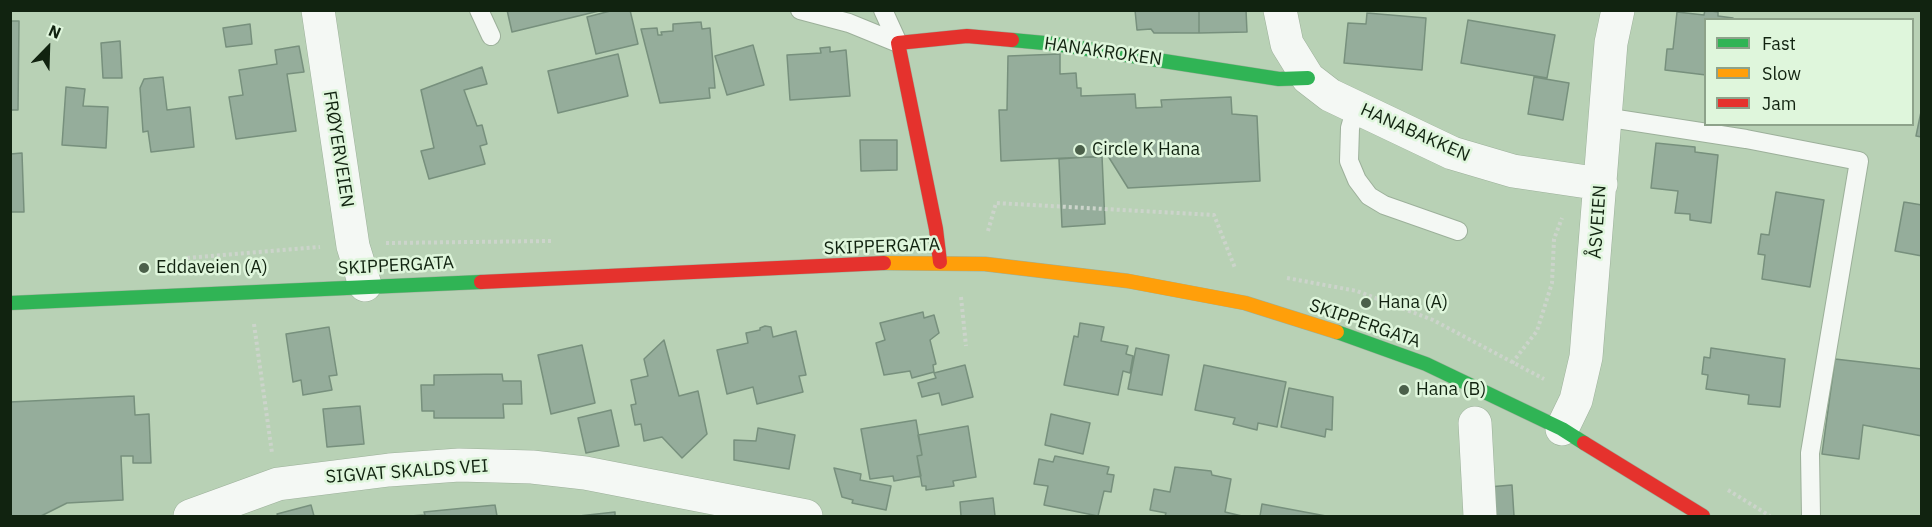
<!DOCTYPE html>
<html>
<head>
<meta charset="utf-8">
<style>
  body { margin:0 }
  #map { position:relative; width:1932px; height:527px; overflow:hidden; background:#b8d1b5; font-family:"IBM Plex Sans",sans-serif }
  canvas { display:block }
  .frame { position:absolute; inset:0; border:12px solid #112310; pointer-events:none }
  .legend { position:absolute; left:1704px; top:18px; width:210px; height:108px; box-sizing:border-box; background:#dff6dc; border:2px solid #8da28a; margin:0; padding:8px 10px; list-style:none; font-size:18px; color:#112310 }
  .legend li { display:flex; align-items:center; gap:12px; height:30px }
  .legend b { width:30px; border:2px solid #8da28a }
  .north { position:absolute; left:18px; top:18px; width:60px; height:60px; -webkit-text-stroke:4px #dff6dc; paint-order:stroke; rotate:23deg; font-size:16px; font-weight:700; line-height:24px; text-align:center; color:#112310 }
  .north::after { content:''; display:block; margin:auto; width:21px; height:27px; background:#112310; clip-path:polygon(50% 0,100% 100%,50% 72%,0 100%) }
</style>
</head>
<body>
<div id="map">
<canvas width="1932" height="527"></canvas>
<div class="frame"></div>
<ul class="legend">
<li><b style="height:8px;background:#30b455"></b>Fast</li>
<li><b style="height:8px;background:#ff9f0a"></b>Slow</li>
<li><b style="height:8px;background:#e5322d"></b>Jam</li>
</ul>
<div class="north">N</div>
</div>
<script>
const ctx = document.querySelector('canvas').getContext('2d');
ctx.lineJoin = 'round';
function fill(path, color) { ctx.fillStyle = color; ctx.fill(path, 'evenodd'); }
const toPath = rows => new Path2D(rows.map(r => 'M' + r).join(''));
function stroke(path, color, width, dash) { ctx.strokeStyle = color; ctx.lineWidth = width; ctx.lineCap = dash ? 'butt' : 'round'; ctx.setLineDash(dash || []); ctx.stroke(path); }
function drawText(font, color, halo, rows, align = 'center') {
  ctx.font = font + ' "IBM Plex Sans",sans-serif'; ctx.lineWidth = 5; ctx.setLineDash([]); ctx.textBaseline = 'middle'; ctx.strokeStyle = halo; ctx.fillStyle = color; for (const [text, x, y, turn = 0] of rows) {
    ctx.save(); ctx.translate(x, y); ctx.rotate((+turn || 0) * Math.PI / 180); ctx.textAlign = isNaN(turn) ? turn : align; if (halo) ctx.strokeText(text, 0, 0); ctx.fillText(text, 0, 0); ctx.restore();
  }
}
const building = toPath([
  [507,10,603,10,512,32,507,10],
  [614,10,630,10,638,44,596,54,587,17,614,10],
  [1135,10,1199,10,1199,33,1154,33,1151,29,1137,30,1135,10],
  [1199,10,1246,10,1247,32,1199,33,1199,10],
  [1705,10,1718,12,1718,16,1733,18,1706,20,1706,75,1665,70,1667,49,1673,49,1677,12,1704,15,1705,10],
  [1367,13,1426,18,1422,70,1344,63,1348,23,1366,24,1367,13],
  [1468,20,1555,35,1547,78,1461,63,1468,20],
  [10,21,19,21,18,110,10,110,10,21],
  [701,22,702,29,710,28,715,88,709,88,710,98,660,103,641,29,657,28,658,35,662,35,661,32,673,31,673,24,701,22],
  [250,24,252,44,226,47,223,28,250,24],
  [120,41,122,78,103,78,101,43,120,41],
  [753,45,764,85,727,95,715,56,753,45],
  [299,46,304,72,287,74,296,131,236,139,229,97,243,95,239,70,277,64,275,50,299,46],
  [830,47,830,52,846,50,850,96,790,100,787,55,821,53,820,48,830,47],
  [618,54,628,96,558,113,548,71,618,54],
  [1060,54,1060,74,1076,73,1077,88,1081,88,1081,96,1135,94,1136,108,1162,107,1161,100,1231,97,1232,114,1257,116,1260,181,1128,188,1108,156,1001,161,999,110,1007,110,1008,56,1060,54],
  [482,67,487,84,464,90,477,126,482,125,487,144,480,146,485,164,429,179,421,151,434,148,421,90,482,67],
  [163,77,167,110,190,107,194,147,151,152,148,131,143,132,140,88,144,79,163,77],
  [1534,77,1569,83,1563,120,1528,114,1534,77],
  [66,87,85,89,83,106,108,107,106,148,62,145,66,87],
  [1922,107,1922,137,1916,136,1922,107],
  [860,140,897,140,897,170,861,171,860,140],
  [1656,143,1695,147,1695,152,1718,155,1711,223,1690,220,1690,214,1675,213,1678,191,1651,188,1656,143],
  [22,153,24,212,10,212,10,154,22,153],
  [1102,156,1105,224,1062,227,1059,159,1102,156],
  [1776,192,1824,200,1810,287,1762,279,1765,255,1758,254,1761,234,1769,235,1776,192],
  [1904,202,1922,205,1922,256,1895,251,1904,202],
  [923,312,924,318,934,315,939,333,930,340,936,364,933,365,934,372,912,378,910,371,884,375,876,343,885,340,880,323,923,312],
  [1080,323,1104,327,1101,341,1128,346,1126,354,1133,356,1130,373,1123,371,1118,395,1064,385,1074,336,1078,337,1080,323],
  [765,326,771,327,773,337,796,331,806,375,799,376,803,392,757,404,753,387,727,394,717,350,748,343,746,333,760,330,760,328,765,326],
  [329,327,337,375,329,376,332,390,303,395,301,380,293,382,286,334,329,327],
  [664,340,679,396,698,391,707,434,682,458,662,437,644,441,641,424,635,425,631,405,636,404,631,380,648,376,644,359,664,340],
  [582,345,595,403,551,414,538,355,582,345],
  [1136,348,1169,355,1162,395,1128,389,1136,348],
  [1711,348,1785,359,1780,407,1748,404,1749,395,1706,389,1708,375,1702,374,1704,357,1710,358,1711,348],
  [1835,359,1922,369,1922,436,1863,425,1859,459,1822,454,1835,359],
  [965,365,973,397,942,405,939,393,922,397,918,383,936,378,934,373,965,365],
  [1204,365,1286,382,1277,427,1258,423,1257,430,1233,424,1235,418,1195,410,1204,365],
  [502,374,503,381,521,381,522,404,503,404,504,418,434,418,434,411,422,411,421,385,434,385,434,375,502,374],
  [1289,388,1333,397,1332,430,1326,429,1325,437,1281,427,1289,388],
  [134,396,135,415,149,414,151,463,133,463,133,456,121,456,123,500,67,503,41,516,10,516,10,402,134,396],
  [360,406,364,444,327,447,323,409,360,406],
  [611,410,619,446,586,453,578,418,611,410],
  [1051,414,1090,423,1083,454,1045,445,1051,414],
  [916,420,922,455,917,456,921,476,894,481,893,476,870,479,861,429,916,420],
  [968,426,976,477,953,481,954,486,926,490,926,486,922,486,917,456,922,455,918,435,968,426],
  [758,428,795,435,789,469,734,460,734,440,756,441,758,428],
  [1055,456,1109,467,1107,474,1114,475,1111,492,1104,491,1098,516,1044,505,1048,486,1034,484,1039,459,1053,462,1055,456],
  [1175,467,1211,471,1212,475,1231,479,1225,512,1242,516,1165,516,1166,513,1150,510,1154,489,1170,492,1175,467],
  [834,468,861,474,860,480,891,486,886,510,852,503,853,500,842,497,834,468],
  [1512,485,1514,516,1490,516,1488,487,1512,485],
  [993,498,995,516,961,516,960,502,993,498],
  [1262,504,1326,516,1260,516,1262,504],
  [311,505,314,516,278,516,277,514,311,505],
  [495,505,497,516,410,516,425,515,424,512,495,505],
  [615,512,615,516,579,516,615,512]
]);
fill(building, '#95ad9b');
stroke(building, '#77907d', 1.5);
const lane = toPath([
  [479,10,491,36],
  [800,10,849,23,898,43],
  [883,10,898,43],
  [1356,107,1350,128,1349,161,1357,180,1369,196,1384,205,1458,231],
  [1604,117,1746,139,1859,161,1810,453,1811,516]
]);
const street = toPath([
  [318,10,353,246,365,285],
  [1280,10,1287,44,1308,78,1330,95,1452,153,1513,171,1601,184],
  [1475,423,1480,516],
  [1562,429,1576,400,1586,357,1611,43,1618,10],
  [190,516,278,484,389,470,459,465,532,467,585,473,806,516]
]);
const fast = toPath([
  [1012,40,1055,44,1279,79,1308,78],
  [10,303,481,282],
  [1337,332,1426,364,1562,429,1584,443]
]);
const slow = toPath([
  [884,263,985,264,1128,281,1245,303,1337,332]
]);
const jam = toPath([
  [940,262,936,229,898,43,967,36,1012,40],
  [481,282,884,263],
  [1584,443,1703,516]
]);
stroke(lane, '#9cb09a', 20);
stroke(street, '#9cb09a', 34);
stroke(fast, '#9cb09a', 15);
stroke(slow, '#9cb09a', 15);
stroke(jam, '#9cb09a', 15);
stroke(toPath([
  [988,231,996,203,1214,215,1235,268],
  [386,243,552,241],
  [187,258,320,247],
  [1287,278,1357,291,1433,320,1544,379],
  [961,297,966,346],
  [254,324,272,453],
  [1512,363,1537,331,1552,283,1554,239,1562,218],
  [1728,490,1770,516]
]), '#ccd4cb', 4, [3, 3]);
stroke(lane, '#f4f8f4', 18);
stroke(street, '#f4f8f4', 33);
stroke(fast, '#30b455', 14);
stroke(slow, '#ff9f0a', 14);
stroke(jam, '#e5322d', 14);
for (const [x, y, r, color] of [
  [1080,150,6,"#4b604a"],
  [144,268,6,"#4b604a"],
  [1366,303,6,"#4b604a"],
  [1404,390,6,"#4b604a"]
]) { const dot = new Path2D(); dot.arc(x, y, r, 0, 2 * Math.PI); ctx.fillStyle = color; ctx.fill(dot); stroke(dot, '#dff6dc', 2); }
drawText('18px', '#112310', '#dff6dc', [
  ["HANAKROKEN",1103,52,8],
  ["HANABAKKEN",1415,133,24],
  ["FRØYERVEIEN",338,149,81],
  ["ÅSVEIEN",1598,222,-86],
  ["SKIPPERGATA",882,247,-2],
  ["SKIPPERGATA",396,266,-3],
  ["SKIPPERGATA",1365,324,19],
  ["SIGVAT SKALDS VEI",407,472,-4]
]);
drawText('18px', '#112310', '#dff6dc', [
  ["Circle K Hana",1092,150],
  ["Eddaveien (A)",156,268],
  ["Hana (A)",1378,303],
  ["Hana (B)",1416,390]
], 'left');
</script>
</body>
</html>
